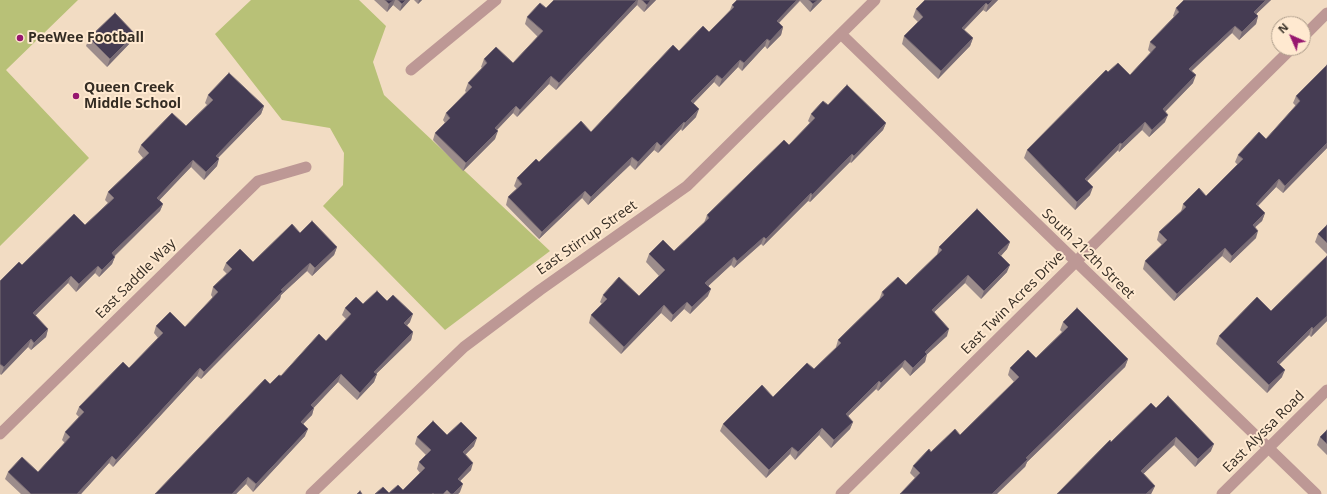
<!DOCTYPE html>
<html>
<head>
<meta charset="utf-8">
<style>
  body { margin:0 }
  #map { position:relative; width:1327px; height:494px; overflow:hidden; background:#f2dcc3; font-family:"Open Sans",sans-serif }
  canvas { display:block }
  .north { position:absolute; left:1271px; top:16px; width:40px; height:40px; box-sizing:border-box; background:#ffe9d0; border:1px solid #ae9d8b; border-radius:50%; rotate:315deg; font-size:11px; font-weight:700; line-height:16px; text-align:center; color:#342c23 }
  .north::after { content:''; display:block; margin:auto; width:14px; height:18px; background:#97176f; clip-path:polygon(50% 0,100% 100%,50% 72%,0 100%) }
</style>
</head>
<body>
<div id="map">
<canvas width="1327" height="494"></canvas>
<div class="north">N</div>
</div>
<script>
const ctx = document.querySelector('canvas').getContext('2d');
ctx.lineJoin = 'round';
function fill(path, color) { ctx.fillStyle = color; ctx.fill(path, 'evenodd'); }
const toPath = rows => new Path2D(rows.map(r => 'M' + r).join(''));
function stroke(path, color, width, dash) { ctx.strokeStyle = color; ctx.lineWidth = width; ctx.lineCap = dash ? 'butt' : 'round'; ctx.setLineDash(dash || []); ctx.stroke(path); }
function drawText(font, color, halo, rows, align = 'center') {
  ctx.font = font + ' "Open Sans",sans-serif'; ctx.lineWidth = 4; ctx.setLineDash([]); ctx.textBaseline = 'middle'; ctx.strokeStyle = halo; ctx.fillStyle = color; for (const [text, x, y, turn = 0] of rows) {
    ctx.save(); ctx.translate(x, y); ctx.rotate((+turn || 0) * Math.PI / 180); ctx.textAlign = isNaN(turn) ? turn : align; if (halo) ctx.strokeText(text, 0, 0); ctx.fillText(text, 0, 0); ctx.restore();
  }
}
fill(toPath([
  [0,0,78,0,6,70,89,158,0,246],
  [251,0,359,0,386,26,373,62,384,95,550,251,445,330,323,206,343,185,344,153,330,128,282,120,215,34]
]), '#b8c177');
stroke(toPath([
  [841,34,1316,494],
  [1303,37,1327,13],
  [411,70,496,0],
  [0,434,258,181,306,167],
  [311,494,464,347,540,290,687,186,875,0],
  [841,494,1292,48],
  [1222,494,1327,390]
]), '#bd9895', 11);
fill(toPath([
  [374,0,410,0,400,11,393,5,387,12],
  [414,0,422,0,418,4],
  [554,0,656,0,644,12,637,5,556,90,549,84,517,117,513,113,497,130,495,139,463,171,433,140,435,133,445,123,443,120,446,113,466,92,465,91,468,83,482,68,481,67,484,59,513,63,538,37,525,24,527,17,546,8],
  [737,0,822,0,810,12,800,1,779,23,783,27,781,35,767,49,765,46,742,71,738,67,719,87,714,82,693,104,696,117,682,131,681,129,658,153,654,150,635,170,630,165,588,205,582,198,539,239,506,205,508,197,517,189,514,186,517,178,539,162,591,132,679,51,709,32,730,10,732,5],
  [925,0,998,0,986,12,983,10,964,30,973,38,970,46,938,79,902,44,904,36,918,22,913,17,916,9],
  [1184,0,1271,0,1256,14,1258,16,1256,24,1239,40,1232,33,1192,71,1193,83,1165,112,1165,122,1149,137,1142,130,1119,152,1118,150,1087,181,1090,195,1075,210,1024,158,1027,150,1108,72,1130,75,1151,53,1148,50,1150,42,1174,17,1173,16,1176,8],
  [135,34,132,41,107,67,86,46,89,38],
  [1327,65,1327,148,1283,193,1276,187,1258,206,1265,213,1262,221,1255,227,1256,238,1230,263,1222,256,1174,301,1143,269,1145,261,1162,245,1157,240,1159,232,1181,212,1183,204,1206,196,1238,165,1235,162,1238,155,1266,139,1296,106,1293,103,1296,96],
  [208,95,264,106,261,114,218,158,217,166,204,180,191,167,159,200,163,204,160,211,115,256,112,264,99,277,95,273,76,292,68,283,35,316,48,329,46,337,31,350,28,347,1,375,0,374,0,281,22,265,85,225,108,203,105,200,108,192,143,158,138,152,141,145,186,126,207,105,205,103],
  [828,105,886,123,883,130,851,163,850,162,810,202,808,201,763,246,761,244,734,268,731,265,708,286,708,296,690,314,684,309,671,322,661,313,621,354,589,323,591,315,602,304,600,302,603,295,639,296,659,276,646,262,649,254,674,251,704,223,707,215,789,145,810,123,808,121,811,114],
  [1327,225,1327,254,1315,242,1318,234],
  [300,233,337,247,334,255,312,276,307,271,281,295,280,299,201,379,197,376,113,467,109,463,81,494,21,494,5,479,8,472,38,472,65,443,62,440,65,432,79,417,76,414,79,407,129,368,158,338,154,333,156,326,185,327,213,298,211,295,213,287,227,274,223,270,226,263,253,262],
  [1010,242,1007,249,1001,256,1007,272,981,299,965,283,934,312,947,336,927,354,925,362,910,376,902,367,878,391,876,389,848,416,853,422,850,429,831,448,819,435,795,460,790,454,766,478,720,431,723,424,773,397,814,369,836,348,836,347,838,340,879,300,882,292,906,285,937,255,939,247],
  [1327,256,1327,321,1311,337,1309,335,1279,364,1282,377,1267,393,1216,344,1219,336,1271,311],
  [387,301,410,322,407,325,413,332,411,340,376,374,377,374,374,382,357,400,338,382,314,407,312,415,303,424,305,436,253,492,246,484,236,494,155,494,270,384,326,341,346,319,342,315,345,308],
  [1063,322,1128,359,1125,367,1027,462,1025,467,915,478,910,473,913,466,931,452,960,435,1014,382,1008,375,1010,368,1036,358,1062,332,1060,330],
  [1156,408,1211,451,1195,467,1174,445,1143,474,1155,486,1151,494,1057,494,1111,442],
  [1327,430,1327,455,1317,445,1320,437],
  [447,435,474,446,465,455,471,470,460,481,460,492,458,494,375,494,389,493,403,490,420,473,417,469,419,462,426,455,415,444,417,437]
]), '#9c8c8b');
fill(toPath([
  [394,0,395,0,393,5,387,12,389,4],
  [406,0,410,0,400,11,402,4],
  [419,0,422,0,418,4],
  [637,0,638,0,637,5,556,90,559,83],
  [651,0,656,0,644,12,647,5],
  [797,0,800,0,774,28,777,21],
  [818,0,822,0,810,12,813,4],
  [993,0,998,0,986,12,988,5],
  [1266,0,1271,0,1251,19,1254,12],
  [986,3,983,10,959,35,962,28],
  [1258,16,1256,24,1239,40,1242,32],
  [1235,26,1232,33,1186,76,1189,69],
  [783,27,781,35,767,49,770,41],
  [135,34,132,41,107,67,110,59],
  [973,38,970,46,938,79,941,71],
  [767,39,765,46,742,71,744,63],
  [740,60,738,67,719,87,722,79],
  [717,75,714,82,688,109,691,101],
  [1196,75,1193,83,1160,117,1163,109],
  [551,76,549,84,517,117,520,110],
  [264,106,261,114,213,163,216,156],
  [516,106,513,113,492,135,495,128],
  [699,109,696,117,682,131,685,123],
  [1168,115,1165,122,1149,137,1152,130],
  [684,122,681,129,658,153,661,146],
  [1145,122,1142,130,1119,152,1122,144],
  [886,123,883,130,851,163,854,156],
  [498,131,495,139,463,171,466,163],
  [657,142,654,150,635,170,638,162],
  [1120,143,1118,150,1082,186,1085,179],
  [1327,143,1327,148,1283,193,1285,186],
  [852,154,850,162,810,202,812,195],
  [632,157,630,165,588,205,591,197],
  [219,159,217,166,204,180,206,172],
  [193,160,191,167,154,206,157,198],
  [1279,179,1276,187,1253,211,1256,204],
  [1093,187,1090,195,1075,210,1077,202],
  [585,191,582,198,539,239,542,232],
  [811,193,808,201,763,246,766,239],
  [163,204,160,211,109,261,112,253],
  [1265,213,1262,221,1250,232,1253,225],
  [1258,231,1256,238,1230,263,1232,256],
  [764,237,761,244,734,268,737,261],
  [1010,242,1007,249,996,261,998,253],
  [337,247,334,255,312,276,315,268],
  [1225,248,1222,256,1174,301,1177,294],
  [115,257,112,264,99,277,102,270],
  [734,257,731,265,703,291,705,283],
  [310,263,307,271,281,295,280,299,201,379,204,372,281,290],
  [1010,265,1007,272,981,299,984,291],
  [98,266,95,273,76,292,79,284],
  [968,275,965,283,929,317,932,310],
  [71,276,68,283,30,321,33,313],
  [711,289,708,296,690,314,692,307],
  [687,302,684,309,671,322,673,315],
  [664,305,661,313,621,354,624,347],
  [413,314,410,322,402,331,404,323],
  [1327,316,1327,321,1311,337,1313,329],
  [1312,327,1309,335,1274,370,1277,362],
  [48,329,46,337,31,350,34,343],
  [949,329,947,336,922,359,925,352],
  [413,332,411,340,371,379,374,372],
  [31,339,28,347,1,375,4,367],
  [927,354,925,362,910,376,913,368],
  [1128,359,1125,367,1027,462,1025,467,997,494,992,494,1026,458],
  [905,360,902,367,878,391,881,383],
  [200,368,197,376,113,467,116,460],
  [1285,370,1282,377,1267,393,1269,385],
  [341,374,338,382,309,413,311,405],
  [377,374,374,382,357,400,360,393],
  [879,381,876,389,843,421,846,414],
  [314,408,312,415,298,429,301,422],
  [853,422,850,429,831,448,834,440],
  [822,428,819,435,795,460,798,452],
  [308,429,305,436,253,492,256,484],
  [1176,437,1174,445,1138,479,1141,471],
  [477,438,474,446,460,460,463,452],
  [1214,444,1211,451,1195,467,1198,459],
  [792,447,790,454,766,478,769,470],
  [112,456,109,463,81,494,77,494],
  [473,463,471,470,455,486,458,479],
  [248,477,246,484,236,494,232,494],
  [463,484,460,492,458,494,453,494],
  [1155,486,1151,494,1146,494]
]), '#796c75');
const building = toPath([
  [385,0,394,0,389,4,385,0],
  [398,0,406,0,402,4,398,0],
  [554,0,637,0,559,83,551,76,520,110,516,106,495,128,498,131,466,163,435,133,450,118,446,113,472,87,468,83,487,63,484,59,496,47,513,63,543,31,527,17,540,3,546,8,554,0],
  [642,0,651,0,647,5,642,0],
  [737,0,797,0,777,21,783,27,770,41,767,39,744,63,740,60,722,79,717,75,691,101,699,109,685,123,684,122,661,146,657,142,638,162,632,157,591,197,585,191,542,232,508,197,522,184,517,178,536,159,539,162,581,121,591,132,673,45,679,51,703,26,709,32,734,7,732,5,737,0],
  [809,0,818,0,813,4,809,0],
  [925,0,993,0,988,5,986,3,962,28,973,38,941,71,904,36,923,17,916,9,925,0],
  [1184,0,1266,0,1254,12,1258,16,1242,32,1235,26,1189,69,1196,75,1163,109,1168,115,1152,130,1145,122,1122,144,1120,143,1085,179,1093,187,1077,202,1027,150,1106,70,1108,72,1118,63,1130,75,1156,47,1150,42,1179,12,1176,8,1184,0],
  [115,13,135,34,110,59,89,38,115,13],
  [1327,65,1327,143,1285,186,1279,179,1256,204,1265,213,1253,225,1258,231,1232,256,1225,248,1177,294,1145,261,1167,240,1159,232,1186,207,1183,204,1199,188,1206,196,1243,159,1238,155,1259,132,1266,139,1300,101,1296,96,1327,65],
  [229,73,264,106,216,156,219,159,206,172,193,160,157,198,163,204,112,253,115,257,102,270,98,266,79,284,71,276,33,313,48,329,34,343,31,339,4,367,0,364,0,281,19,262,22,265,74,214,85,225,114,198,108,192,149,153,141,145,172,113,186,126,213,100,208,95,229,73],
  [847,85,886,123,854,156,852,154,812,195,811,193,766,239,764,237,737,261,734,257,705,283,711,289,692,307,687,302,673,315,664,305,624,347,591,315,607,299,603,295,619,277,639,296,665,270,649,254,663,240,674,251,709,218,707,215,784,140,789,145,815,118,811,114,823,101,828,105,847,85],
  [977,209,1010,242,998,253,1010,265,984,291,968,275,932,310,949,329,925,352,927,354,913,368,905,360,881,383,879,381,846,414,853,422,834,440,822,428,798,452,792,447,769,470,723,424,762,385,773,397,807,363,814,369,841,343,838,340,884,295,882,292,898,277,906,285,942,250,939,247,977,209],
  [312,221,337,247,315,268,310,263,281,290,283,291,204,372,200,368,116,460,112,456,77,494,31,494,8,472,22,457,38,472,70,437,65,432,84,412,79,407,123,362,129,368,163,333,156,326,170,312,185,327,218,292,213,287,232,269,226,263,240,249,253,262,292,224,300,233,312,221],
  [1327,225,1327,243,1318,234,1327,225],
  [1327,256,1327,316,1313,329,1312,327,1277,362,1285,370,1269,385,1219,336,1257,297,1271,311,1327,256],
  [377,291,387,301,393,295,413,314,404,323,413,332,374,372,377,374,360,393,341,374,311,405,314,408,301,422,308,429,256,484,248,477,232,494,155,494,265,379,270,384,279,375,281,376,319,334,326,341,351,314,345,308,356,297,363,304,377,291],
  [1077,308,1128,359,1026,458,1028,459,992,494,900,494,920,473,913,466,929,449,931,452,955,429,960,435,1019,377,1010,368,1028,350,1036,358,1068,327,1063,322,1077,308],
  [1168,396,1214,444,1198,459,1176,437,1141,471,1155,486,1146,494,1057,494,1110,440,1111,442,1151,403,1156,408,1168,396],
  [433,421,447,435,461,422,477,438,463,452,473,463,458,479,463,484,453,494,451,494,447,490,443,494,434,494,433,493,432,494,375,494,383,487,389,493,398,485,403,490,425,468,419,462,431,450,417,437,433,421],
  [1327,430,1327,444,1320,437,1327,430],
  [360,491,362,494,357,494,360,491]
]);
fill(building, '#453c53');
stroke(building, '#796c75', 1);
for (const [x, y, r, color] of [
  [20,38,4,"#97176f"],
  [76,96,4,"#97176f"]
]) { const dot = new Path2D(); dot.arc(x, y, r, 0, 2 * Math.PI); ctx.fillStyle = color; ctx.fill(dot); stroke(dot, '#ffe9d0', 1.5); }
drawText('bold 14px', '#342c23', '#ffe9d0', [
  ["PeeWee Football",28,38],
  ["Queen Creek",84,88],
  ["Middle School",84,104]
], 'left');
drawText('14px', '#342c23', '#ffe9d0', [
  ["East Stirrup Street",587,238,-35],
  ["South 212th Street",1088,254,44],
  ["East Saddle Way",136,279,-45],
  ["East Twin Acres Drive",1013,303,-45],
  ["East Alyssa Road",1264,432,-45]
]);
</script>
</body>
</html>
